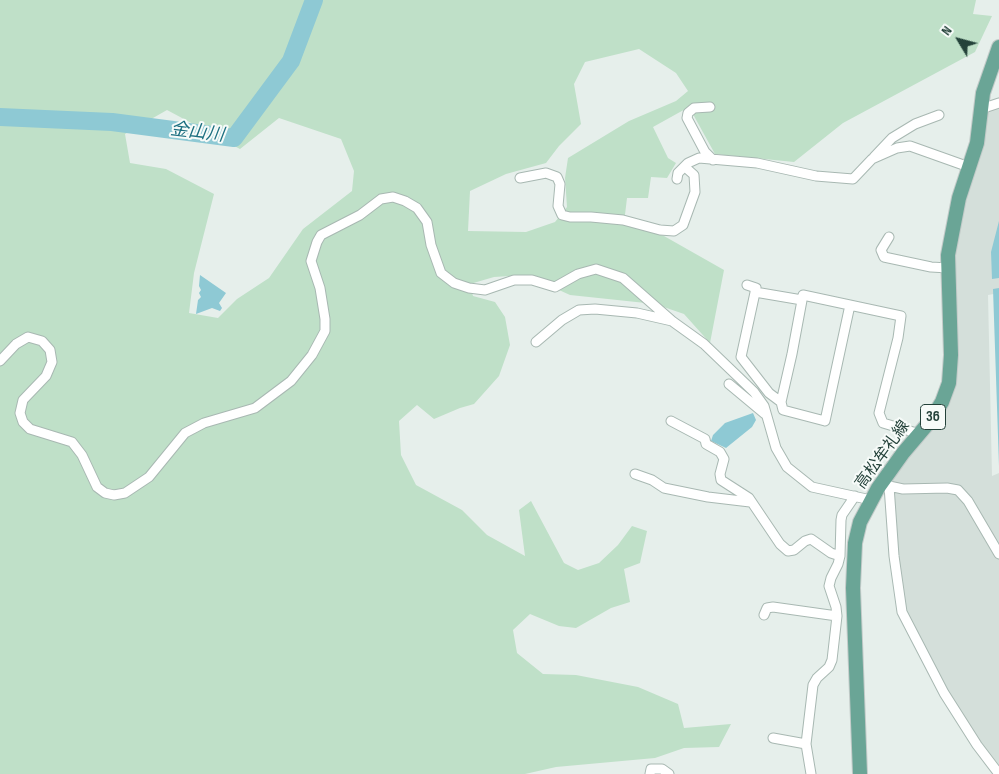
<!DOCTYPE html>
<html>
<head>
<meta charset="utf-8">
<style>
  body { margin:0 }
  #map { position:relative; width:999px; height:774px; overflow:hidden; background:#e6efeb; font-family:"Sofia Sans Condensed",sans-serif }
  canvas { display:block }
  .north { position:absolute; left:934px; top:15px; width:50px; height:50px; -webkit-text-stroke:4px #f7fbf9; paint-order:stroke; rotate:307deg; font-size:14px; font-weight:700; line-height:20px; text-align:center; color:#24423a }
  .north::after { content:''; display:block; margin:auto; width:18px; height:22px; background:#24423a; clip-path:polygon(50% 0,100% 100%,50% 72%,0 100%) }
</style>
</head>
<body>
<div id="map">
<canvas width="999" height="774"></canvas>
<div class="north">N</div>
</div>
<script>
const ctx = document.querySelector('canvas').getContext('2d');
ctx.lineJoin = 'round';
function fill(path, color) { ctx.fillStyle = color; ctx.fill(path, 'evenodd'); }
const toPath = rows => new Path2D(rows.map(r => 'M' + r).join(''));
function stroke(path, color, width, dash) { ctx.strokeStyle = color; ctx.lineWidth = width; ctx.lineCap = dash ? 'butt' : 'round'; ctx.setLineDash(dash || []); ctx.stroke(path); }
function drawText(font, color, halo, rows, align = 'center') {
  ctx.font = font + ' "Sofia Sans Condensed","Noto Sans JP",sans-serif'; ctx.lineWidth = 4; ctx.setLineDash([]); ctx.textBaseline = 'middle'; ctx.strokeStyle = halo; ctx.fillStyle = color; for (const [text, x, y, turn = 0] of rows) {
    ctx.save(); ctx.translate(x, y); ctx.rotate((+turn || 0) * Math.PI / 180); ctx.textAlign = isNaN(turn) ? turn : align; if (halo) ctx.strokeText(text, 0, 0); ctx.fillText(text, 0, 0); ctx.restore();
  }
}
fill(toPath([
  [999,97,999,293,988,295,992,476,999,473,999,773,947,697,902,612,887,483,934,415,951,355,948,255,981,109]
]), '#d4dfda');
fill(toPath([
  [0,0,976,0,973,14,992,16,975,52,843,123,794,162,715,154,689,107,653,127,668,158,676,163,667,178,651,177,648,198,627,198,624,223,664,236,724,270,710,343,684,314,655,304,570,295,526,275,494,277,470,284,473,296,495,302,505,317,510,345,499,376,474,404,460,408,434,419,417,405,399,421,401,455,416,485,462,510,487,535,525,556,519,510,531,501,564,563,578,570,599,563,618,545,632,526,647,531,640,563,624,569,630,602,611,608,576,628,559,626,530,614,513,630,517,653,543,674,576,675,638,687,678,704,684,728,731,724,719,747,684,748,655,758,556,767,525,774,0,774],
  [639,49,676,73,688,91,676,101,629,121,568,158,565,178,567,207,555,222,526,232,468,231,470,191,506,174,546,163,559,146,581,124,574,84,585,62],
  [167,110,240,149,279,118,341,139,354,171,352,191,303,229,269,278,237,299,218,318,189,313,194,273,214,194,166,169,130,163,125,134]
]), '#bfe0c8');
fill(toPath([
  [999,221,999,278,992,279,991,252],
  [200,275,226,293,219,303,222,308,220,311,212,308,196,314,198,300,201,297,199,293,201,290,199,286],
  [999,288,999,466,993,289],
  [753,413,756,420,752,427,726,448,711,441,713,435,725,423]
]), '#8ec9d4');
stroke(toPath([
  [0,117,112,122,234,138,291,61,314,0]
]), '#8ec9d4', 18);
const street = toPath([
  [710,107,694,108,688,113,687,118,705,152,713,160],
  [981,109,999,103],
  [874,157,892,138,915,124,939,115],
  [520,178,546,173,557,177,560,184,558,206,562,215,570,217,591,217,623,220,660,230,674,231,683,225,695,192,694,175,685,167],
  [677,179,678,173,688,163,699,158,757,163,816,176,853,179,872,159,897,148,910,146,969,167],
  [889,237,881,250,884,257,931,267,948,268],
  [747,285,756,288,741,357,769,393,781,402],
  [755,292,802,300],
  [850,305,825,421,783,410,781,402,792,354,803,295,901,316,898,338,879,413,883,423,920,434],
  [536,342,562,320,579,310,595,309,637,313,672,321,704,344,754,392,764,406,776,448,787,467,812,487,871,500],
  [0,361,16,344,28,337,42,341,50,350,52,362,46,376,23,400,20,413,23,422,30,429,72,442,82,455,97,487,105,493,114,495,125,493,149,477,185,433,204,423,255,408,291,381,312,355,325,331,325,319,320,288,311,261,317,242,321,235,360,215,381,199,393,197,405,201,417,208,427,222,431,245,441,273,454,283,469,288,485,290,514,280,532,280,555,287,578,274,596,269,623,278,672,321],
  [729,384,765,414],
  [671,421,705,439,706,444,720,452,724,459,720,474,721,480,749,498,780,544,788,551,794,550,805,541,811,539,831,553,840,556],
  [635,474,652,480,664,488,708,497,750,502],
  [884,480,889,486,894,556,902,612,944,693,977,745,999,774],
  [889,486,903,489,947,488,958,490,968,501,999,554],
  [764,615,767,608,773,607,837,616],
  [773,738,806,744],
  [650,774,651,769,662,769,669,774],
  [811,774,806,744,813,685,817,678,829,667,832,660,837,616,836,607,829,586,831,578,838,564,840,556,841,520,842,515,855,496]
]);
const primary = toPath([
  [860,774,853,588,855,543,860,522,878,488,903,453,931,420,942,402,949,383,951,355,948,255,959,198,977,143,983,93,999,47]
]);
stroke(street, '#a8b8b2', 11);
stroke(primary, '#c2cac8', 16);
stroke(street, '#fff', 9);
stroke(primary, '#6aa596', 14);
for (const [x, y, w] of [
  [933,417,25]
]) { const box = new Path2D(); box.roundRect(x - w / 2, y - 12.5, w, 25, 4); ctx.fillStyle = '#f7fbf9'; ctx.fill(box); stroke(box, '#24423a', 1); }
drawText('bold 15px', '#24423a', null, [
  ["36",933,417]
]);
drawText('16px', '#24423a', '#f7fbf9', [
  ["高松牟礼線",883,455,-54]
]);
drawText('italic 18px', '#1c6f80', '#f7fbf9', [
  ["金山川",197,133,7]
]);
</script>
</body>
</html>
